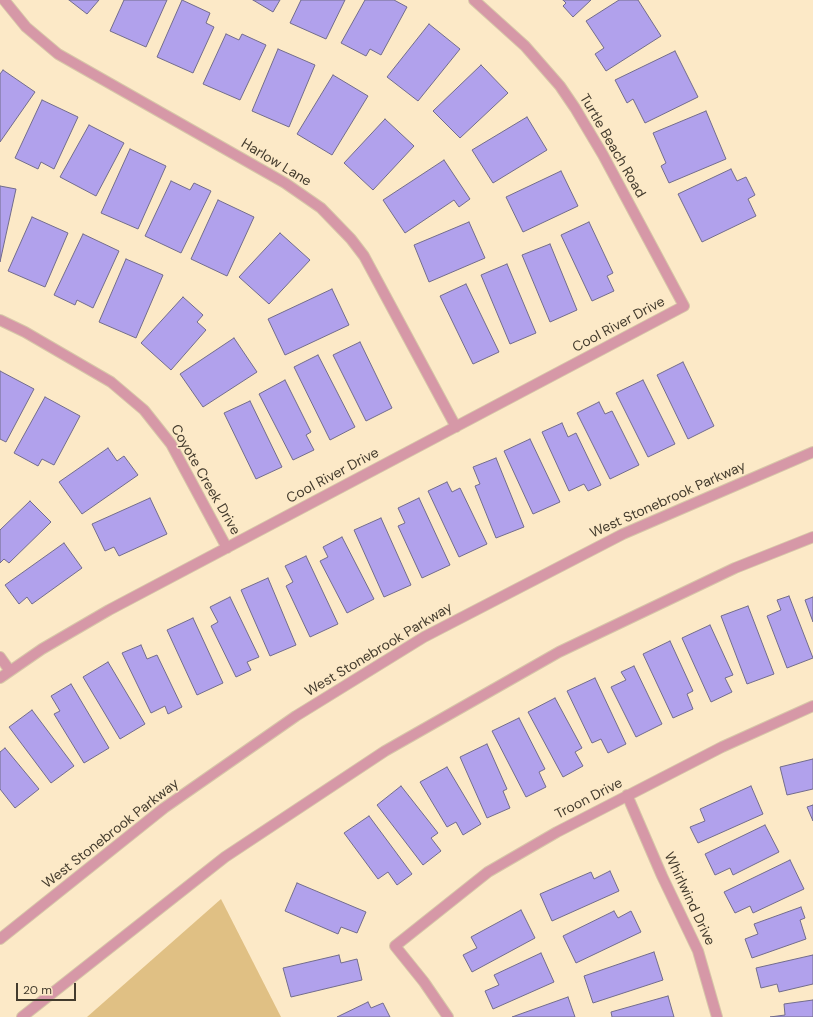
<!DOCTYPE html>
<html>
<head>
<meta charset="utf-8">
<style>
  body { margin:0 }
  #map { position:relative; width:813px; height:1017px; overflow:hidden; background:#fce9c7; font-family:"DM Sans",sans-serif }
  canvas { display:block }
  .scale { position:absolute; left:16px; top:983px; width:60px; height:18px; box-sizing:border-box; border:2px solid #433b2d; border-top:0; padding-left:5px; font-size:12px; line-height:14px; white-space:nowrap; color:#433b2d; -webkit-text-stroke:3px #fce9c7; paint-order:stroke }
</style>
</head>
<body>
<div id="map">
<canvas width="813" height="1017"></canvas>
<div class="scale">20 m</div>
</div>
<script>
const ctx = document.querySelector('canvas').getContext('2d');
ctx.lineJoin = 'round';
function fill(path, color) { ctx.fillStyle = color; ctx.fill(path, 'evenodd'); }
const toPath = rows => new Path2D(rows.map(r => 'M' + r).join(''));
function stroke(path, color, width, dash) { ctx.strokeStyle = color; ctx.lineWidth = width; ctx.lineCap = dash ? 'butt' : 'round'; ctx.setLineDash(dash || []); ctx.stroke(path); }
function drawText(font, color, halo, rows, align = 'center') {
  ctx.font = font + ' "DM Sans",sans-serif'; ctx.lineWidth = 3; ctx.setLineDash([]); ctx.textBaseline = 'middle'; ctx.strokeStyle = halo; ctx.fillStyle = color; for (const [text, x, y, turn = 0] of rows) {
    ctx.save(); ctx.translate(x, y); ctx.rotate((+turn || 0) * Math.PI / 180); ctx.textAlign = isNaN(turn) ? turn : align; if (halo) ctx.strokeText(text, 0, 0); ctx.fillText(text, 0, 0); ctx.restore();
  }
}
fill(toPath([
  [221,899,281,1017,87,1017]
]), '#e0c084');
const building = toPath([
  [69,0,99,0,87,14,69,0],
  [124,0,167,0,146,47,110,31,124,0],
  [182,0,210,13,206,23,214,27,193,73,157,57,182,0],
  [253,0,280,0,273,12,253,0],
  [301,0,345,0,326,39,290,23,301,0],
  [365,0,394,0,407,7,381,55,370,49,366,56,341,43,365,0],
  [563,0,591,0,573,17,563,6,566,3,563,0],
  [619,0,638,0,661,36,606,71,595,54,604,48,586,21,619,0],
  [429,24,460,49,418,101,387,77,429,24],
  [226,34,239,40,242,34,266,45,240,100,203,84,226,34],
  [278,49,315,65,289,127,252,111,278,49],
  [675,51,698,97,645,123,633,99,627,103,615,80,675,51],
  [481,65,508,93,460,138,433,111,481,65],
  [3,70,35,92,0,142,0,74,3,70],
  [333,75,368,96,332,155,297,134,333,75],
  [42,100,78,117,54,169,41,162,38,169,15,158,42,100],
  [706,111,726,159,669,183,661,166,666,163,653,133,706,111],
  [527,117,547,150,493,183,472,150,527,117],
  [385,119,414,146,373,190,344,163,385,119],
  [89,125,124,143,96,196,60,177,89,125],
  [130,149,166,166,138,229,101,213,130,149],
  [444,160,470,199,459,207,454,200,405,233,383,200,444,160],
  [731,169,737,181,746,177,755,195,748,199,756,216,702,242,678,194,731,169],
  [561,171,578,206,523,232,506,197,561,171],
  [171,181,190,190,194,183,211,191,181,253,145,236,171,181],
  [0,186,16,189,0,262,0,186],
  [218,200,254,217,227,276,191,259,218,200],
  [32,217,68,233,45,287,8,271,32,217],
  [469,222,485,258,429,282,414,245,469,222],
  [589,222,613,273,607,276,614,291,592,301,561,235,589,222],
  [280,233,310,260,269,304,239,277,280,233],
  [83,234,119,251,93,308,77,300,75,305,54,295,83,234],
  [550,244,577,310,550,322,522,255,550,244],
  [126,259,163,275,136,338,99,322,126,259],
  [507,264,536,333,510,344,481,275,507,264],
  [466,284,499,352,473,364,440,296,466,284],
  [332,289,349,325,285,355,268,319,332,289],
  [183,297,203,315,197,322,206,330,171,370,141,343,183,297],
  [234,338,257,372,203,407,180,374,234,338],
  [360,342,392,408,366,421,333,355,360,342],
  [318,355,355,427,330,440,294,367,318,355],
  [683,362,714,426,688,439,657,375,683,362],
  [0,371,34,389,6,442,0,439,0,371],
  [285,380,311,432,306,435,314,450,293,460,259,394,285,380],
  [643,380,675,444,648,457,616,393,643,380],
  [45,397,80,416,54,465,42,459,38,466,14,453,45,397],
  [250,401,282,467,256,479,224,413,250,401],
  [599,402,605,414,612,411,639,465,610,479,577,413,599,402],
  [562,423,568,437,576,433,601,485,588,491,584,484,569,491,542,432,562,423],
  [530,439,560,502,533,514,504,451,530,439],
  [108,448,117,461,124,456,138,475,82,514,59,482,108,448],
  [496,458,524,527,496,538,475,486,480,484,473,467,496,458],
  [447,482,452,492,460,488,487,544,459,557,428,491,447,482],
  [150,498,167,534,119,556,114,547,105,551,92,524,150,498],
  [419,498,450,565,422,578,398,526,405,523,398,508,419,498],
  [30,501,51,522,9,563,4,559,0,563,0,530,30,501],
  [381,518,411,585,384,597,354,530,381,518],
  [342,537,374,599,347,613,320,561,328,557,323,547,342,537],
  [64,543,82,568,32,604,27,597,19,604,5,585,64,543],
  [306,556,338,624,310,637,286,586,293,582,285,566,306,556],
  [268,578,296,645,270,656,241,590,268,578],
  [789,596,813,658,787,668,767,616,781,610,777,600,789,596],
  [230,597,259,657,247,662,251,670,236,677,211,626,218,622,210,607,230,597],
  [813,597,813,622,805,600,813,597],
  [748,606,774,674,747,684,721,616,748,606],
  [193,618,223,683,197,695,167,630,193,618],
  [710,625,733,675,725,678,732,692,711,702,682,638,710,625],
  [670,641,693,691,687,694,693,709,673,718,643,654,670,641],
  [141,645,147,659,157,655,182,707,168,714,165,706,151,713,122,653,141,645],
  [108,662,145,724,120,739,83,677,108,662],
  [634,666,662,724,636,737,611,687,626,680,621,672,634,666],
  [595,678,626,744,608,753,601,739,592,743,567,691,595,678],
  [71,684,109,748,84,763,54,714,60,711,51,696,71,684],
  [555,698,582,748,575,752,583,766,563,777,528,712,555,698],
  [32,710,74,766,51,783,9,727,32,710],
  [519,718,545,769,539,772,546,787,526,797,492,731,519,718],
  [487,744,507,789,503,791,510,808,487,818,460,757,487,744],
  [5,748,39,789,15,808,0,789,0,752,5,748],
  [813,759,813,789,787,795,780,767,813,759],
  [447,767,481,824,463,835,456,822,447,827,420,782,447,767],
  [401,786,438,833,431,838,441,851,423,865,377,805,401,786],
  [751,786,763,814,698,843,690,827,705,821,700,809,751,786],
  [813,805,813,821,807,807,813,805],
  [369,816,412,874,397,885,388,872,378,879,344,833,369,816],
  [765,825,779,852,733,875,730,868,715,875,705,854,765,825],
  [790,860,804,889,753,913,750,906,735,913,724,892,790,860],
  [610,871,619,891,552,921,540,894,591,872,594,879,610,871],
  [297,883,366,912,357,933,341,927,338,934,285,911,297,883],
  [801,907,805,918,800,920,806,939,752,958,745,939,758,934,754,924,801,907],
  [521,910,535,938,472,972,463,955,477,948,471,937,521,910],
  [614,911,618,918,631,911,641,932,576,963,563,936,614,911],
  [654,952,663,980,593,1003,584,976,654,952],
  [541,953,554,982,493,1009,485,991,499,985,494,975,541,953],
  [339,955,341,963,357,959,362,980,291,997,283,968,339,955],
  [813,955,813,984,779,992,777,984,761,988,756,968,813,955],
  [668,996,674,1017,612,1017,611,1012,668,996],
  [568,997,575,1017,512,1017,568,997],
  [813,1000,813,1017,770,1017,785,1015,784,1004,813,1000],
  [368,1002,371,1008,383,1003,390,1017,337,1017,368,1002]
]);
fill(building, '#b1a1ec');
stroke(building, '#726c8c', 1);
const minor = toPath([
  [4,0,26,27,58,54,285,183,321,208,351,239,364,256,456,427],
  [0,320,25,332,111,382,144,410,171,444,227,548],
  [0,657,10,671],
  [0,678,42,649,109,610,684,306,603,155,575,108,560,86,525,46,474,0],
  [627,795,662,876,698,951,717,1017],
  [448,1017,424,982,395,946,488,872,557,832,722,747,813,706]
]);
const tertiary = toPath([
  [0,939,164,808,296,716,424,637,623,534,813,452],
  [22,1017,225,857,385,751,559,652,735,568,813,537]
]);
stroke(minor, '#d7c6a8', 12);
stroke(tertiary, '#d7c6a8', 12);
stroke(minor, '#d698a7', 10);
stroke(tertiary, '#d698a7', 10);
drawText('14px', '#433b2d', '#fce9c7', [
  ["Turtle Beach Road",612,146,60],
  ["Harlow Lane",276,163,31],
  ["Cool River Drive",619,325,-28],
  ["Cool River Drive",333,476,-28],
  ["Coyote Creek Drive",205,480,60],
  ["West Stonebrook Parkway",668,500,-24],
  ["West Stonebrook Parkway",379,650,-31],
  ["Troon Drive",589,799,-27],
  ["West Stonebrook Parkway",111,834,-38],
  ["Whirlwind Drive",689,899,65]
]);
</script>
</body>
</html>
